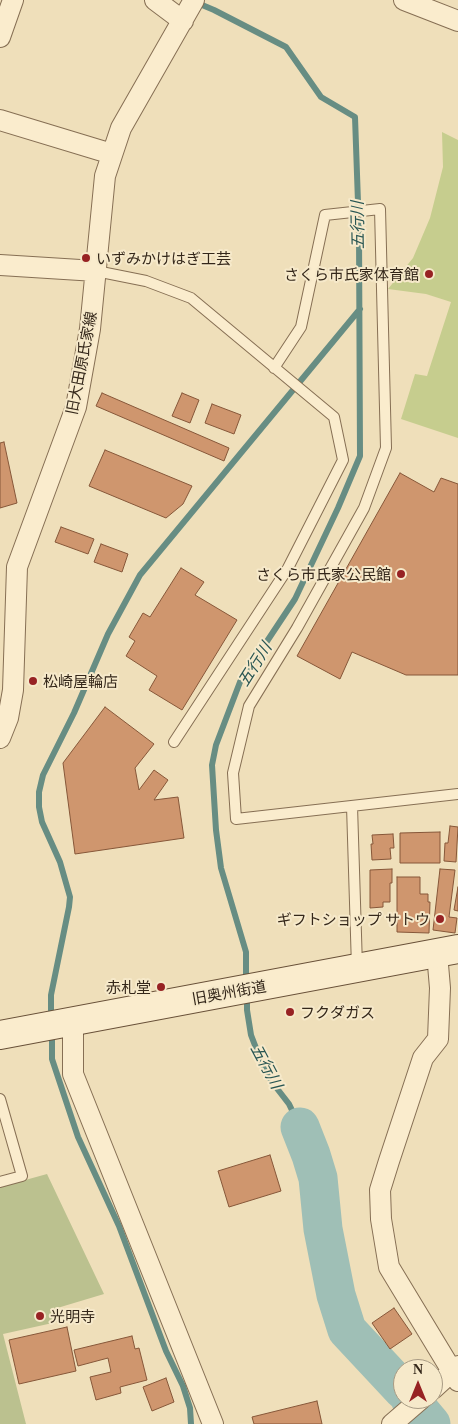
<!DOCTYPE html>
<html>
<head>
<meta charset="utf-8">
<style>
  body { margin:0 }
  #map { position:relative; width:458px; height:1424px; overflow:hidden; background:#efdfba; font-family:Georgia,serif }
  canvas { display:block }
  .north { position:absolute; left:393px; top:1359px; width:50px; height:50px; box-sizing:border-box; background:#f6e9ca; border:1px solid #a89b84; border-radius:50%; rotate:0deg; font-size:14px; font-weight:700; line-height:20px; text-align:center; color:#34271a }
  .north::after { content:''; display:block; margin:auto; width:18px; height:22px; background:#972223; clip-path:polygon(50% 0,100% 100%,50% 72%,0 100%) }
</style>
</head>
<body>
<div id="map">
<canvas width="458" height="1424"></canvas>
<div class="north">N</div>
</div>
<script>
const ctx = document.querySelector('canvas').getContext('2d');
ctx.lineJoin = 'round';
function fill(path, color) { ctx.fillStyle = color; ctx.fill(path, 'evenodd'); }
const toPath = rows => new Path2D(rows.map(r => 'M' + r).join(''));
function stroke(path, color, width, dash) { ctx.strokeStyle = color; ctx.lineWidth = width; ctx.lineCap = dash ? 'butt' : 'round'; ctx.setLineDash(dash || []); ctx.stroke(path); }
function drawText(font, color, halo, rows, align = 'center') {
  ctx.font = font + ' Georgia,"Noto Sans JP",serif'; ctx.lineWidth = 4; ctx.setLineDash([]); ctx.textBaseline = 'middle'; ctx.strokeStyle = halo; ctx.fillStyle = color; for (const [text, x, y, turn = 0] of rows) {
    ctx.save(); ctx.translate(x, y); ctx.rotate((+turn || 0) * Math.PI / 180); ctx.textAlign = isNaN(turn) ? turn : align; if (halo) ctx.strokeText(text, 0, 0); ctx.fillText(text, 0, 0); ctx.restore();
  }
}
fill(toPath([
  [442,132,458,140,458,438,401,419,415,374,427,376,451,302,426,294,388,289,413,258,430,218,443,167]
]), '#c6cd8e');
fill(toPath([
  [47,1174,104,1294,54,1309,57,1322,3,1334,26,1424,0,1424,0,1187]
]), '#bbc18f');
stroke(toPath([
  [195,2,214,10,286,47,321,97,355,117,359,231,360,456,338,508,295,599,240,682,216,745,212,765,216,830,221,868,246,952,246,983],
  [247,995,247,1010,251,1035,261,1061,272,1082,289,1104,300,1127],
  [51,1018,51,995,69,907,70,897,60,862,42,822,39,807,39,792,43,775,74,713,108,634,140,575,360,309],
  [52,1031,52,1059,78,1137,119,1226,166,1351,183,1386,190,1408,191,1424]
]), '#678d83', 6);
stroke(toPath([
  [300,1127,311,1155,318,1178,323,1229,336,1295,347,1330,403,1390],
  [410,1399,431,1424]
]), '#9fbfb6', 39);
const building = toPath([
  [102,393,229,448,224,461,96,406,102,393],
  [182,393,199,400,190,423,172,416,182,393],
  [212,404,241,415,234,434,205,423,212,404],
  [4,442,17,503,0,508,0,443,4,442],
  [105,450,192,486,183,504,166,518,89,486,105,450],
  [400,473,434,492,441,478,458,484,458,675,406,675,352,652,340,679,297,656,400,473],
  [61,527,94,539,88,554,55,542,61,527],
  [101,544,128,554,122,572,94,562,101,544],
  [181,568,204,582,195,595,237,620,182,710,149,690,157,676,126,656,135,641,129,637,143,613,150,617,181,568],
  [105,707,154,744,135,768,139,790,154,770,168,780,154,800,178,797,184,838,75,854,63,763,105,707],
  [450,826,458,827,456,862,444,861,445,843,448,843,450,826],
  [440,832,440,863,400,863,400,833,440,832],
  [393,834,394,848,390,848,391,859,372,860,371,844,373,844,372,835,393,834],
  [392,869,392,883,390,883,390,902,383,902,383,907,370,908,370,870,392,869],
  [440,869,455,870,449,917,457,918,455,933,433,930,440,869],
  [397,877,420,877,420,894,428,894,428,902,430,902,429,933,397,932,397,877],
  [458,887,458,911,454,910,458,887],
  [270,1155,281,1191,229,1207,218,1171,270,1155],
  [394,1308,412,1334,390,1349,372,1323,394,1308],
  [67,1327,76,1371,19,1384,9,1340,67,1327],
  [132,1336,135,1349,139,1348,147,1380,120,1387,121,1393,96,1400,90,1377,111,1372,108,1358,78,1366,74,1350,132,1336],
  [166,1378,174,1402,152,1411,143,1387,166,1378],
  [317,1401,322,1424,254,1424,252,1417,317,1401]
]);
fill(building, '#cf966e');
stroke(building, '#865739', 1);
const lane = toPath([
  [96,271,146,281,191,298,334,417,343,460,288,568,174,742],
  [274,368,301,327,325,215,380,209,386,448,364,508,297,628,249,706,233,773,236,819,458,794],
  [352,806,357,967],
  [0,1099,22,1176,0,1182]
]);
const street = toPath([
  [155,0,183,21],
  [404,0,458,21],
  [0,37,13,0],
  [0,120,112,154],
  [0,265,96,271],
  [0,738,8,718,13,690,17,567,76,407,90,329,105,176,121,128,194,0],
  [437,953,440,988,438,1039,423,1058,389,1161,380,1190,381,1219,389,1267,458,1381],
  [73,1021,73,1074,213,1424],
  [433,1389,458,1366],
  [392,1424,421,1399]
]);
const secondary = toPath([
  [0,1035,458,949]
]);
stroke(lane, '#866f54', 12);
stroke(street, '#866f54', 22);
stroke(secondary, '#685038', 30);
stroke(lane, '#faeccd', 10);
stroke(street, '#faeccd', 20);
stroke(secondary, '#faeccd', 28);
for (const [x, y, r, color] of [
  [86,258,5,"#972223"],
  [429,274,5,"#972223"],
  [401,574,5,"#972223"],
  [33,681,5,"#972223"],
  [440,919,5,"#972223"],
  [161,987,5,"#972223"],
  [290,1012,5,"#972223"],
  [40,1316,5,"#972223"]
]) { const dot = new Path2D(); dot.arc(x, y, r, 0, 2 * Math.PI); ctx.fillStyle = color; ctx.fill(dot); stroke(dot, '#f6e9ca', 2); }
drawText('15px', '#34271a', '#f6e9ca', [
  ["いずみかけはぎ工芸",96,258],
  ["さくら市氏家体育館",419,274,"right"],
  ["さくら市氏家公民館",391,574,"right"],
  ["松崎屋輪店",43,681],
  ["ギフトショップ サトウ",430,919,"right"],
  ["赤札堂",151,987,"right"],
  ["フクダガス",300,1012],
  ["光明寺",50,1316]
], 'left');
drawText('15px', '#34271a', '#f6e9ca', [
  ["旧大田原氏家線",81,363,-79],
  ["旧奥州街道",229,992,-10]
]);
drawText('italic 16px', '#285552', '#f6e9ca', [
  ["五行川",357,225,-91],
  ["五行川",254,664,-58],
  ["五行川",267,1066,62]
]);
</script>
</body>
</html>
